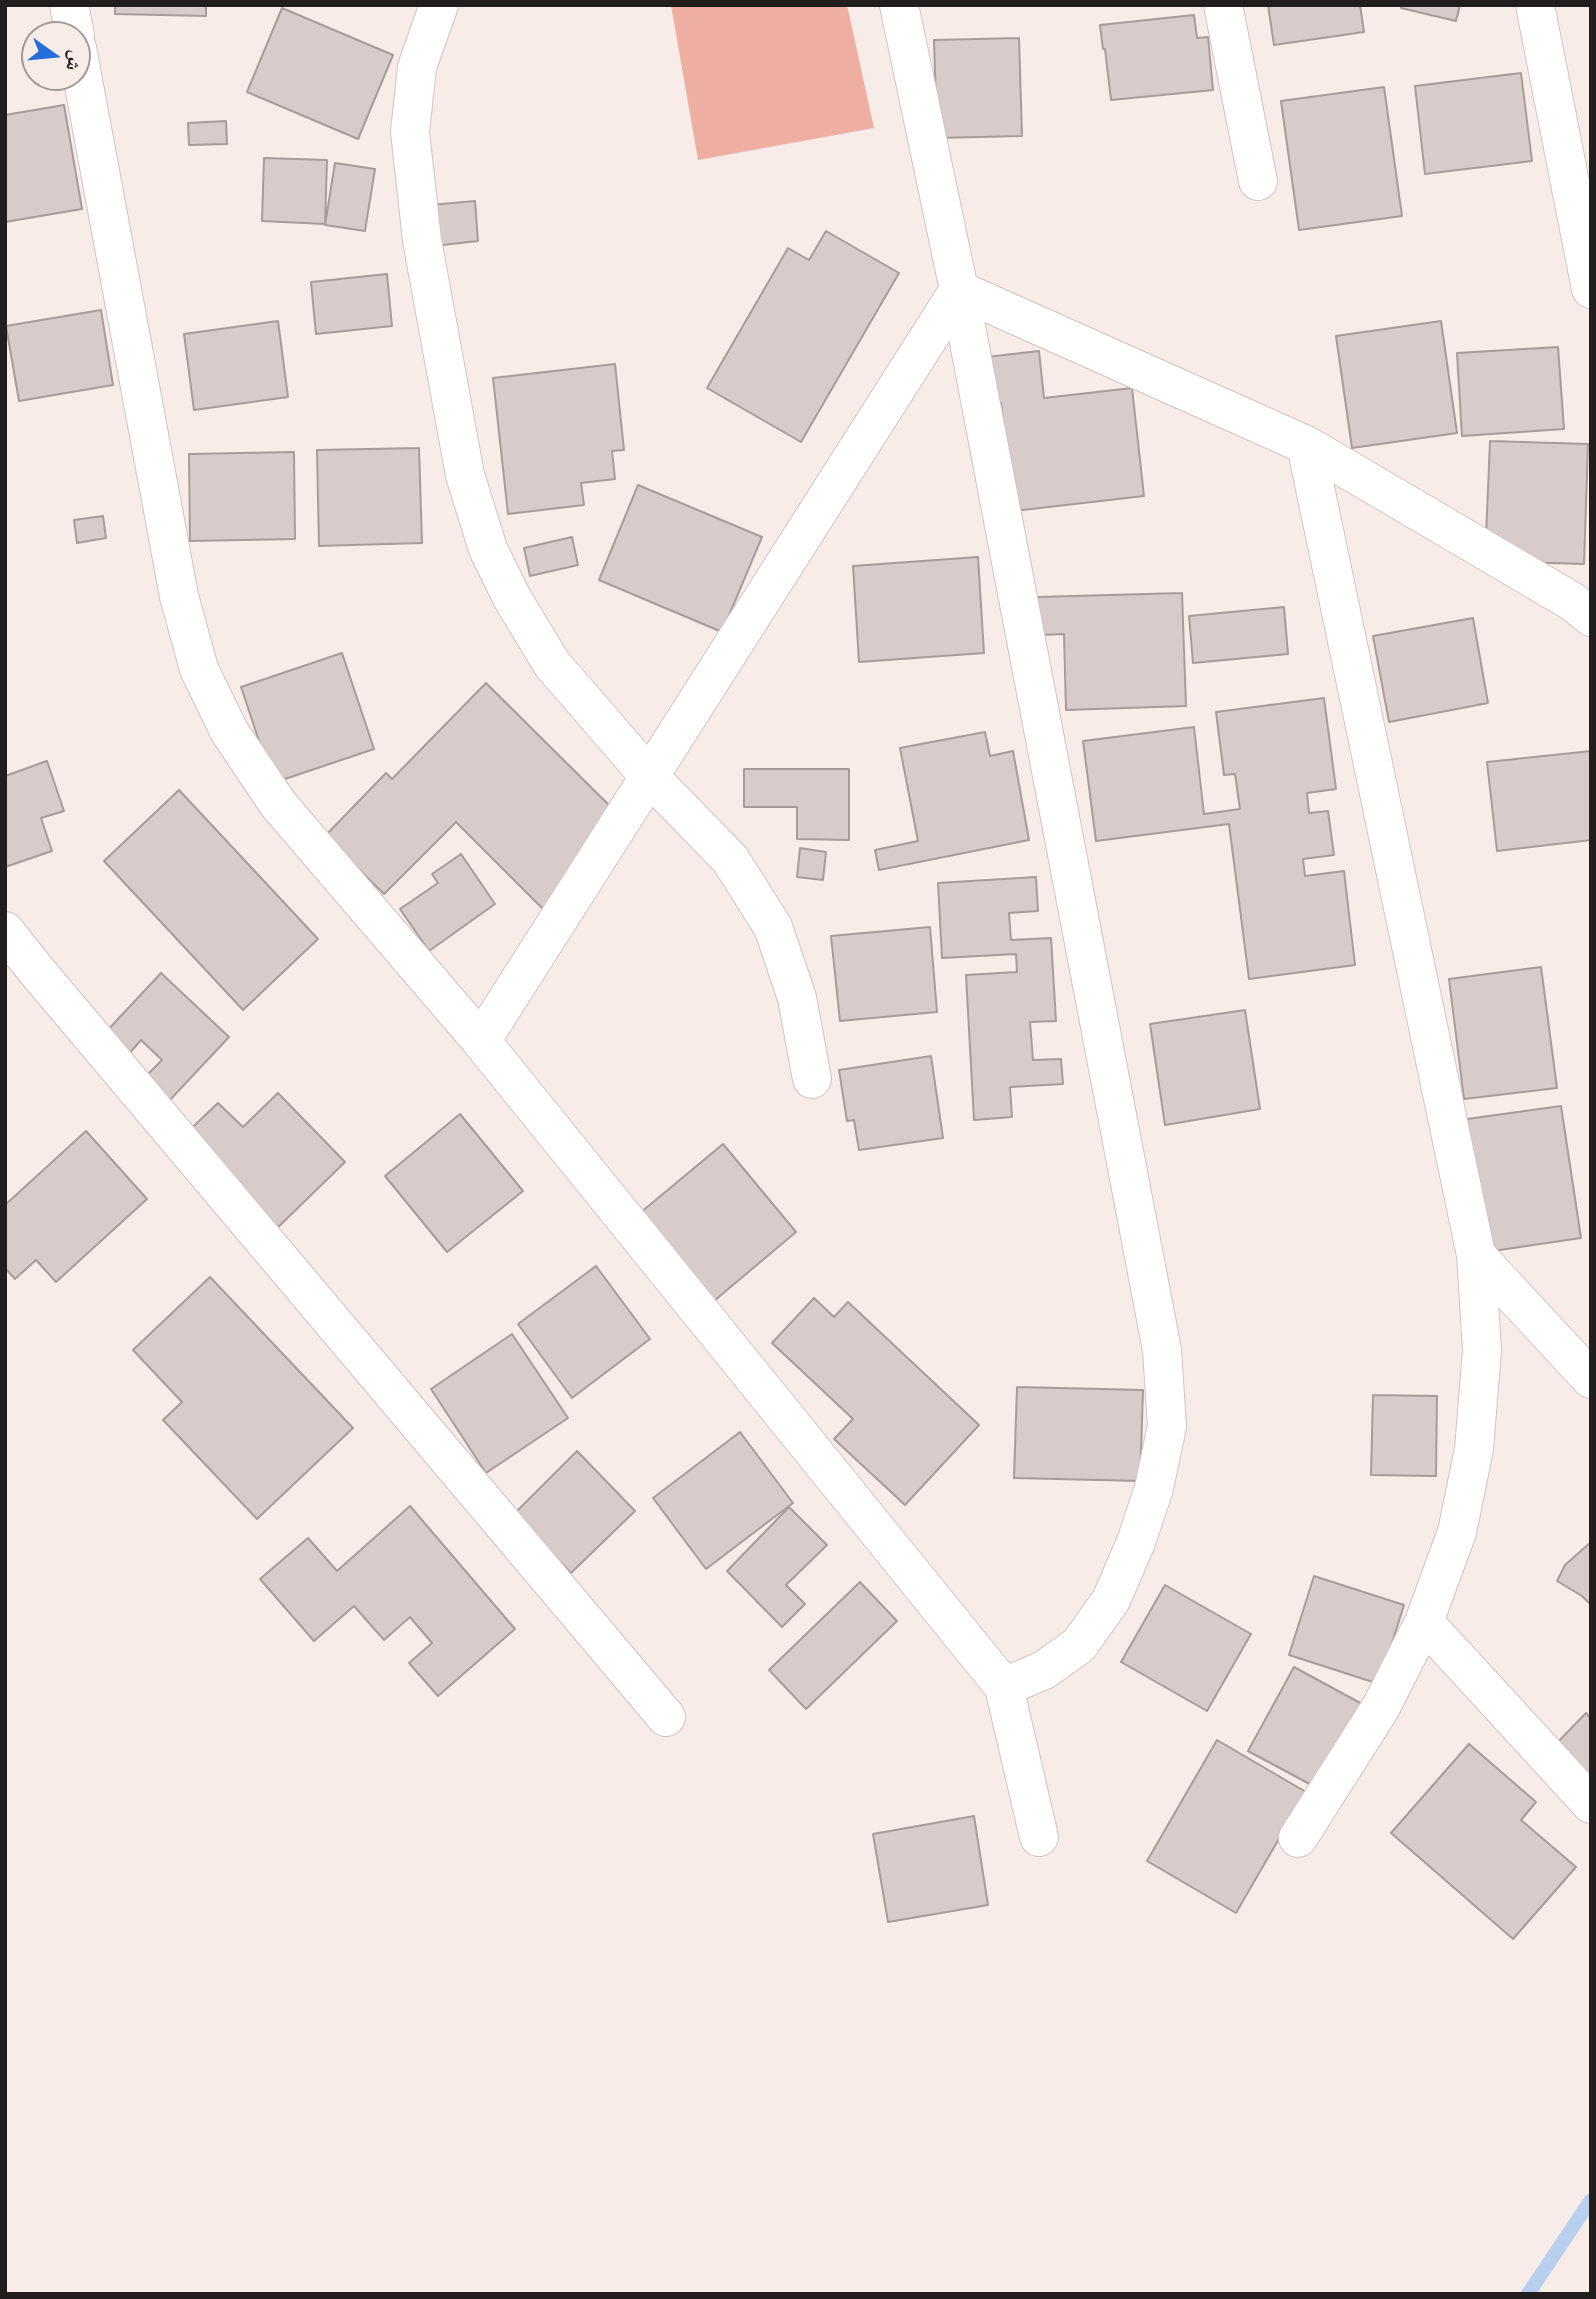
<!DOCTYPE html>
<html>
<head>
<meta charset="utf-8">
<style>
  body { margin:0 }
  #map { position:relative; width:1596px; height:2299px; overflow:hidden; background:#f8ece9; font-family:Arial,"Noto Naskh Arabic",sans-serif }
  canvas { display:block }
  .frame { position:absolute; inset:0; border:7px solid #221e1d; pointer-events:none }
  .north { position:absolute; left:21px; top:21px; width:70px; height:70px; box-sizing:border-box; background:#f8ece9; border:2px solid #a29a97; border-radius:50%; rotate:105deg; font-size:19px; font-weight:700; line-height:28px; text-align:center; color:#221e1d }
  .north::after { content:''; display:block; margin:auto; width:24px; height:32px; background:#256dd9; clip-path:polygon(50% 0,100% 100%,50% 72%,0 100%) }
</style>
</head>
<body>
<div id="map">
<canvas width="1596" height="2299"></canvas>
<div class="frame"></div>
<div class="north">ش</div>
</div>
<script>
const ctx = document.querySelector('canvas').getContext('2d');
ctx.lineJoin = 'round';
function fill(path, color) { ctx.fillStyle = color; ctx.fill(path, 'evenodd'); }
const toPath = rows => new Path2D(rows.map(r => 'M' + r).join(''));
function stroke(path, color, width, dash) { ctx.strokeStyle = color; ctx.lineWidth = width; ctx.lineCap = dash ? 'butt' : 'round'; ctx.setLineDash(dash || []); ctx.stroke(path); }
fill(toPath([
  [671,5,847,5,874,128,698,160]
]), '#eeaea1');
stroke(toPath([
  [1528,2294,1591,2200]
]), '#b9cfef', 14);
const building = toPath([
  [115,5,206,5,206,16,115,14,115,5],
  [1268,5,1360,5,1364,32,1274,45,1268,5],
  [1401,5,1460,5,1456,21,1401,8,1401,5],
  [282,8,393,55,358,139,247,92,282,8],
  [1194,15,1197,38,1208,37,1213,90,1111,100,1105,49,1103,49,1100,25,1194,15],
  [1019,38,1022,136,937,138,934,40,1019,38],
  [1521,73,1532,161,1425,174,1415,86,1521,73],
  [1384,87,1402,216,1299,230,1281,101,1384,87],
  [64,105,82,209,5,222,5,115,64,105],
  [226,121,227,144,189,145,188,123,226,121],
  [264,158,327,160,325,224,262,221,264,158],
  [335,163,375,169,365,231,325,225,335,163],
  [475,201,478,241,434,246,430,205,475,201],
  [826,231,899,273,801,442,707,388,788,248,809,260,826,231],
  [387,274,392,326,316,334,311,282,387,274],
  [101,310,113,385,19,401,6,326,101,310],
  [278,321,288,397,194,410,184,334,278,321],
  [1441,321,1457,433,1352,448,1336,336,1441,321],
  [1558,347,1564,429,1462,436,1457,353,1558,347],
  [1039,351,1044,398,1132,388,1144,496,1014,511,1001,403,984,405,978,358,1039,351],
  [615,364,624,450,612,451,615,479,581,483,584,505,508,514,493,378,615,364],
  [1490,441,1588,444,1584,564,1485,561,1490,441],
  [419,448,422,543,319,546,317,450,419,448],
  [294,452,295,539,190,541,189,454,294,452],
  [638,485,762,537,722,632,599,580,638,485],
  [103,516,106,538,77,543,74,520,103,516],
  [572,537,578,565,530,576,524,548,572,537],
  [978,557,984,653,859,662,853,566,978,557],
  [1182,593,1186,706,1066,710,1064,634,1038,635,1037,597,1182,593],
  [1284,607,1288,654,1193,663,1189,616,1284,607],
  [1473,618,1488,703,1389,722,1373,636,1473,618],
  [342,653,374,749,273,783,241,687,342,653],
  [486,683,630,826,546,912,456,822,384,894,325,836,386,773,392,779,486,683],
  [1324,698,1336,789,1307,793,1309,813,1328,811,1334,855,1303,859,1305,876,1344,871,1355,965,1249,979,1229,824,1096,841,1083,741,1194,727,1204,814,1240,809,1235,774,1224,775,1216,712,1324,698],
  [985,732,990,756,1013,751,1029,840,879,870,875,850,918,841,900,748,985,732],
  [1591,751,1591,840,1497,851,1487,762,1591,751],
  [47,761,64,811,41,818,52,851,5,867,5,776,47,761],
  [744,769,849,769,849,840,797,839,797,807,744,807,744,769],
  [179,790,318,939,243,1010,104,861,179,790],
  [800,848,826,852,823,880,797,877,800,848],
  [461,854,495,904,429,951,400,909,438,883,432,874,461,854],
  [1036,877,1038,911,1009,913,1011,940,1051,938,1056,1021,1030,1022,1033,1060,1061,1059,1063,1084,1010,1087,1012,1117,974,1120,966,975,1017,972,1016,954,942,958,938,883,1036,877],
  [930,927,937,1012,840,1021,831,936,930,927],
  [1541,967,1557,1088,1464,1099,1449,979,1541,967],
  [161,973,229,1037,169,1101,144,1078,162,1060,141,1040,127,1056,104,1034,161,973],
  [1245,1010,1260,1109,1165,1125,1150,1024,1245,1010],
  [931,1056,943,1138,859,1150,854,1120,847,1121,839,1070,931,1056],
  [278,1093,345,1162,268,1237,177,1142,218,1103,243,1127,278,1093],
  [1561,1106,1581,1238,1486,1252,1467,1119,1561,1106],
  [460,1114,523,1191,447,1252,385,1176,460,1114],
  [86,1131,147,1199,56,1282,36,1260,15,1279,5,1268,5,1205,86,1131],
  [723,1144,796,1232,714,1301,640,1213,723,1144],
  [596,1266,650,1339,572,1398,518,1324,596,1266],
  [210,1277,353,1428,257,1519,163,1420,182,1402,133,1350,210,1277],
  [814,1298,834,1317,848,1302,979,1425,905,1505,834,1439,853,1419,772,1343,814,1298],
  [512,1334,568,1418,486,1473,431,1389,512,1334],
  [1017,1387,1143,1390,1140,1481,1014,1478,1017,1387],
  [1373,1395,1437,1396,1436,1476,1371,1475,1373,1395],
  [740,1432,793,1503,706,1569,653,1498,740,1432],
  [577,1451,635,1511,571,1573,514,1514,577,1451],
  [410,1506,515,1629,438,1696,409,1663,432,1643,410,1617,384,1640,354,1606,314,1641,260,1579,308,1538,337,1571,410,1506],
  [789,1507,827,1545,786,1585,805,1604,782,1627,727,1571,789,1507],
  [1591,1542,1591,1605,1582,1596,1557,1581,1565,1565,1591,1542],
  [1314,1576,1404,1605,1379,1684,1289,1655,1314,1576],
  [860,1582,897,1621,806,1709,769,1670,860,1582],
  [1165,1585,1251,1634,1207,1711,1121,1662,1165,1585],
  [1294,1667,1364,1705,1319,1789,1248,1751,1294,1667],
  [1586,1713,1591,1719,1591,1791,1550,1750,1586,1713],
  [1217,1740,1306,1792,1236,1913,1147,1861,1217,1740],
  [1469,1744,1536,1802,1521,1820,1576,1867,1513,1939,1391,1833,1469,1744],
  [974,1816,988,1905,888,1922,873,1834,974,1816]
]);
fill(building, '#d8ccca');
stroke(building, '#a89c9a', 2);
const minor = toPath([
  [69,5,75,35],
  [439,5,417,67,410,132,422,240,465,475,488,549,512,598,552,664,649,776,730,859,773,927,797,998,812,1079],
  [1223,5,1258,181],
  [1535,5,1591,289],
  [77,48,179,596,199,669,229,731,278,804,481,1041,1004,1687,1044,1670,1079,1645,1111,1600,1136,1542,1154,1488,1167,1426,1162,1350,959,290,899,5],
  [5,931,35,969,666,1717],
  [481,1041,959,290,1306,445,1573,602,1591,617],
  [1476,1255,1591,1379],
  [1424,1622,1591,1804],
  [1004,1687,1039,1837],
  [1298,1838,1381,1707,1424,1622,1457,1532,1474,1449,1482,1350,1476,1255,1306,445]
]);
stroke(minor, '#d0c4c1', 40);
stroke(minor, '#fff', 38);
</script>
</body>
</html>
